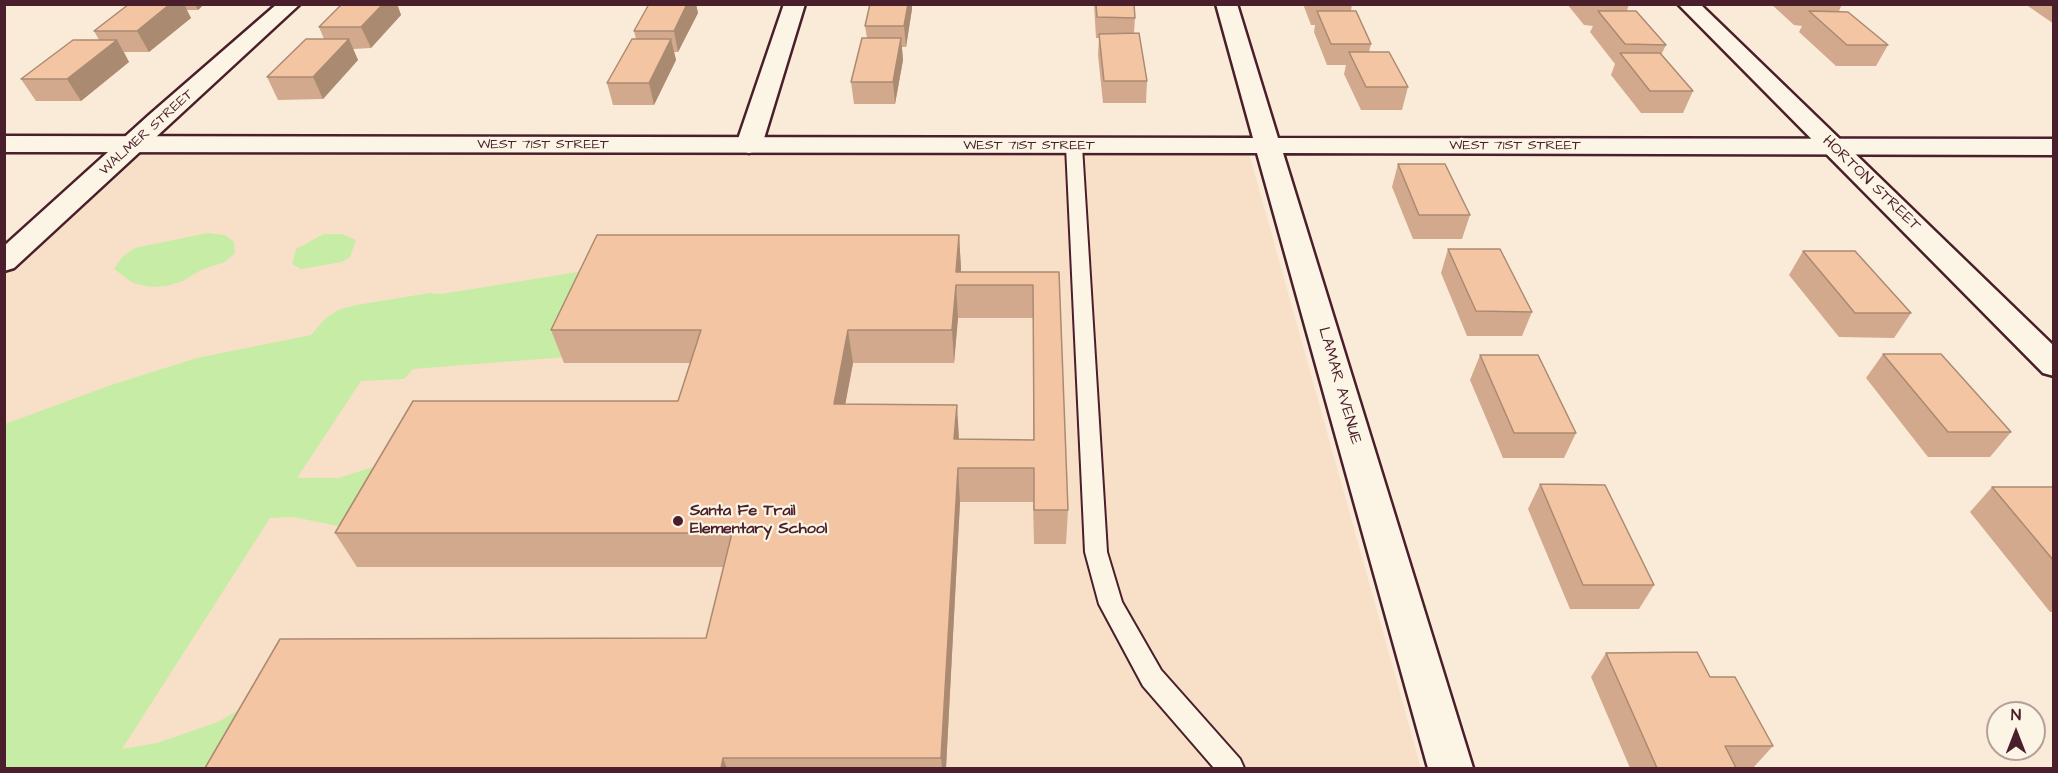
<!DOCTYPE html>
<html>
<head>
<meta charset="utf-8">
<style>
  body { margin:0 }
  #map { position:relative; width:2058px; height:773px; overflow:hidden; background:#faebd8; font-family:"Architects Daughter",sans-serif }
  canvas { display:block }
  .frame { position:absolute; inset:0; border:6px solid #4a1f2b; pointer-events:none }
  .north { position:absolute; left:1986px; top:701px; width:60px; height:60px; box-sizing:border-box; background:#fcf5e5; border:2px solid #b59f9b; border-radius:50%; rotate:0deg; font-size:16px; font-weight:700; line-height:24px; text-align:center; color:#4a1f2b }
  .north::after { content:''; display:block; margin:auto; width:21px; height:27px; background:#4a1f2b; clip-path:polygon(50% 0,100% 100%,50% 72%,0 100%) }
</style>
</head>
<body>
<div id="map">
<canvas width="2058" height="773"></canvas>
<div class="frame"></div>
<div class="north">N</div>
</div>
<script>
const ctx = document.querySelector('canvas').getContext('2d');
ctx.lineJoin = 'round';
function fill(path, color) { ctx.fillStyle = color; ctx.fill(path, 'evenodd'); }
const toPath = rows => new Path2D(rows.map(r => 'M' + r).join(''));
function stroke(path, color, width, dash) { ctx.strokeStyle = color; ctx.lineWidth = width; ctx.lineCap = dash ? 'butt' : 'round'; ctx.setLineDash(dash || []); ctx.stroke(path); }
function drawText(font, color, halo, rows, align = 'center') {
  ctx.font = font + ' "Architects Daughter",sans-serif'; ctx.lineWidth = 4.5; ctx.setLineDash([]); ctx.textBaseline = 'middle'; ctx.strokeStyle = halo; ctx.fillStyle = color; for (const [text, x, y, turn = 0] of rows) {
    ctx.save(); ctx.translate(x, y); ctx.rotate((+turn || 0) * Math.PI / 180); ctx.textAlign = isNaN(turn) ? turn : align; if (halo) ctx.strokeText(text, 0, 0); ctx.fillText(text, 0, 0); ctx.restore();
  }
}
fill(toPath([
  [140,150,1249,153,1421,768,5,768,5,273]
]), '#f8e0c8');
fill(toPath([
  [207,233,225,235,234,242,235,253,225,262,201,270,183,281,167,286,151,287,133,283,114,269,123,256,135,248],
  [324,234,342,234,356,240,350,257,342,262,301,269,292,264,296,249],
  [590,270,567,357,413,369,404,379,361,381,297,478,339,478,391,461,382,522,338,526,293,517,270,518,122,749,157,743,218,722,263,696,253,768,5,768,5,424,111,385,197,358,311,335,325,319,338,310,356,305,430,293,441,294]
]), '#c7eca6');
const service = toPath([
  [1074,141,1082,146,1107,552,1122,602,1161,670,1240,759,1244,768,1214,768,1143,686,1099,604,1085,552,1066,146,1074,141]
]);
const minor = toPath([
  [277,4,300,4,14,268,4,271,4,246,149,115,277,4],
  [784,4,805,4,762,145,758,150,749,153,740,150,736,145,784,4],
  [1678,4,1700,4,2054,346,2054,376,2043,373,1678,4]
]);
const tertiary = toPath([
  [1216,4,1237,4,1278,138,2054,139,2054,155,1283,153,1473,768,1428,768,1257,153,4,152,4,136,1253,138,1216,4]
]);
stroke(service, '#4a1f2b', 4);
stroke(minor, '#4a1f2b', 5);
stroke(tertiary, '#4a1f2b', 5);
fill(service, '#fcf5e5');
fill(minor, '#fcf5e5');
fill(tertiary, '#fcf5e5');
fill(toPath([
  [129,4,204,4,198,10,186,10,191,18,149,52,124,52,129,62,81,101,36,101,21,79,99,40,94,31],
  [342,4,397,4,401,15,371,48,353,49,358,60,323,99,278,100,267,77,324,39,319,27],
  [649,4,707,4,696,5,698,13,678,52,674,52,676,60,654,105,613,105,607,83,636,39,634,31],
  [1094,4,1134,4,1135,18,1134,33,1147,81,1146,103,1103,103,1098,55,1099,38,1096,38],
  [1303,4,1352,4,1351,11,1371,44,1369,52,1408,87,1402,110,1361,110,1344,74,1346,65,1327,65,1314,32,1315,25,1311,25],
  [1567,4,1629,4,1627,11,1666,45,1661,55,1693,91,1683,113,1641,113,1611,75,1615,64,1590,32,1593,26,1584,25],
  [1771,4,1842,4,1839,11,1888,45,1876,66,1836,66,1799,32,1802,26,1794,25],
  [2025,4,2054,4,2054,24],
  [912,9,906,47,902,47,903,60,895,104,854,104,851,82,867,38,865,26],
  [1398,164,1470,215,1462,239,1413,239,1392,187],
  [959,235,961,272,1059,272,1068,510,1066,544,1034,544,1033,502,960,502,946,768,205,768,706,638,723,567,357,567,335,533,678,401,690,363,564,363,551,330],
  [958,318,1033,318,1033,440,959,439,845,404,853,363,954,363],
  [1448,249,1532,312,1522,336,1467,336,1441,273],
  [1803,251,1911,313,1894,338,1839,337,1789,275],
  [1883,354,2011,432,1990,457,1928,457,1866,378],
  [1480,355,1576,433,1564,458,1503,458,1470,380],
  [1540,484,1654,585,1639,609,1570,609,1528,509],
  [1992,487,2054,487,2054,612,2050,612,1970,512],
  [1606,653,1710,677,1773,746,1753,768,1630,768,1591,677]
]), '#d2a98c');
fill(toPath([
  [170,4,184,4,191,18,149,52,137,31],
  [195,4,204,4,198,10],
  [383,4,397,4,401,15,371,48,361,27],
  [687,4,696,4,698,13,678,52,674,31],
  [908,4,912,4,912,9,906,47,904,26],
  [901,38,903,60,895,104,893,82],
  [349,39,358,60,323,99,313,77],
  [671,39,676,60,654,105,649,83],
  [117,40,129,62,81,101,67,79],
  [959,235,961,267,960,285,956,272],
  [956,285,958,318,954,363,952,330],
  [848,330,853,363,839,438,834,404],
  [957,405,959,438,956,473,954,439],
  [958,468,960,502,946,768,942,768,941,758],
  [723,758,727,768,721,768]
]), '#ab8a72');
const building = toPath([
  [129,4,170,4,137,31,94,31,129,4],
  [342,4,383,4,361,27,319,27,342,4],
  [649,4,687,4,674,31,634,31,649,4],
  [870,4,908,4,904,26,865,26,870,4],
  [1096,4,1134,4,1135,18,1097,17,1096,4],
  [1317,11,1356,11,1371,44,1331,44,1317,11],
  [1598,11,1636,11,1666,45,1625,44,1598,11],
  [1809,11,1848,12,1888,45,1847,45,1809,11],
  [1139,33,1147,81,1104,81,1099,34,1139,33],
  [862,38,901,38,893,82,851,82,862,38],
  [306,39,349,39,313,77,267,77,306,39],
  [632,39,671,39,649,83,607,83,632,39],
  [73,40,117,40,67,79,21,79,73,40],
  [1349,52,1389,52,1408,87,1366,87,1349,52],
  [1620,53,1660,53,1693,91,1650,91,1620,53],
  [1398,164,1445,164,1470,215,1419,215,1398,164],
  [597,235,959,235,956,272,1059,272,1068,510,1034,510,1034,468,958,468,941,758,723,758,721,768,205,768,280,639,706,638,732,533,335,533,413,401,678,401,701,330,551,330,597,235],
  [956,285,1033,285,1034,440,954,439,957,405,834,404,848,330,952,330,956,285],
  [1448,249,1500,249,1532,312,1476,311,1448,249],
  [1803,251,1855,251,1911,313,1855,313,1803,251],
  [1883,354,1941,354,2011,432,1948,432,1883,354],
  [1480,355,1538,355,1576,433,1514,433,1480,355],
  [1540,484,1605,485,1654,585,1583,585,1540,484],
  [1992,487,2054,487,2054,561,1992,487],
  [1697,652,1710,677,1735,677,1773,746,1725,746,1736,768,1657,768,1606,653,1697,652]
]);
fill(building, '#f4c5a3');
stroke(building, '#ab8a72', 1.5);
for (const [x, y, r, color] of [
  [678,521,6,"#4a1f2b"]
]) { const dot = new Path2D(); dot.arc(x, y, r, 0, 2 * Math.PI); ctx.fillStyle = color; ctx.fill(dot); stroke(dot, '#fcf5e5', 2); }
drawText('14px', '#4a1f2b', '#fcf5e5', [
  ["WALMER STREET",147,133,-42],
  ["WEST 71ST STREET",543,145],
  ["WEST 71ST STREET",1029,146],
  ["WEST 71ST STREET",1515,146]
]);
drawText('16px', '#4a1f2b', '#fcf5e5', [
  ["HORTON STREET",1871,184,44],
  ["LAMAR AVENUE",1339,386,74]
]);
drawText('bold 16px', '#4a1f2b', '#fcf5e5', [
  ["Santa Fe Trail",690,512],
  ["Elementary School",690,530]
], 'left');
</script>
</body>
</html>
